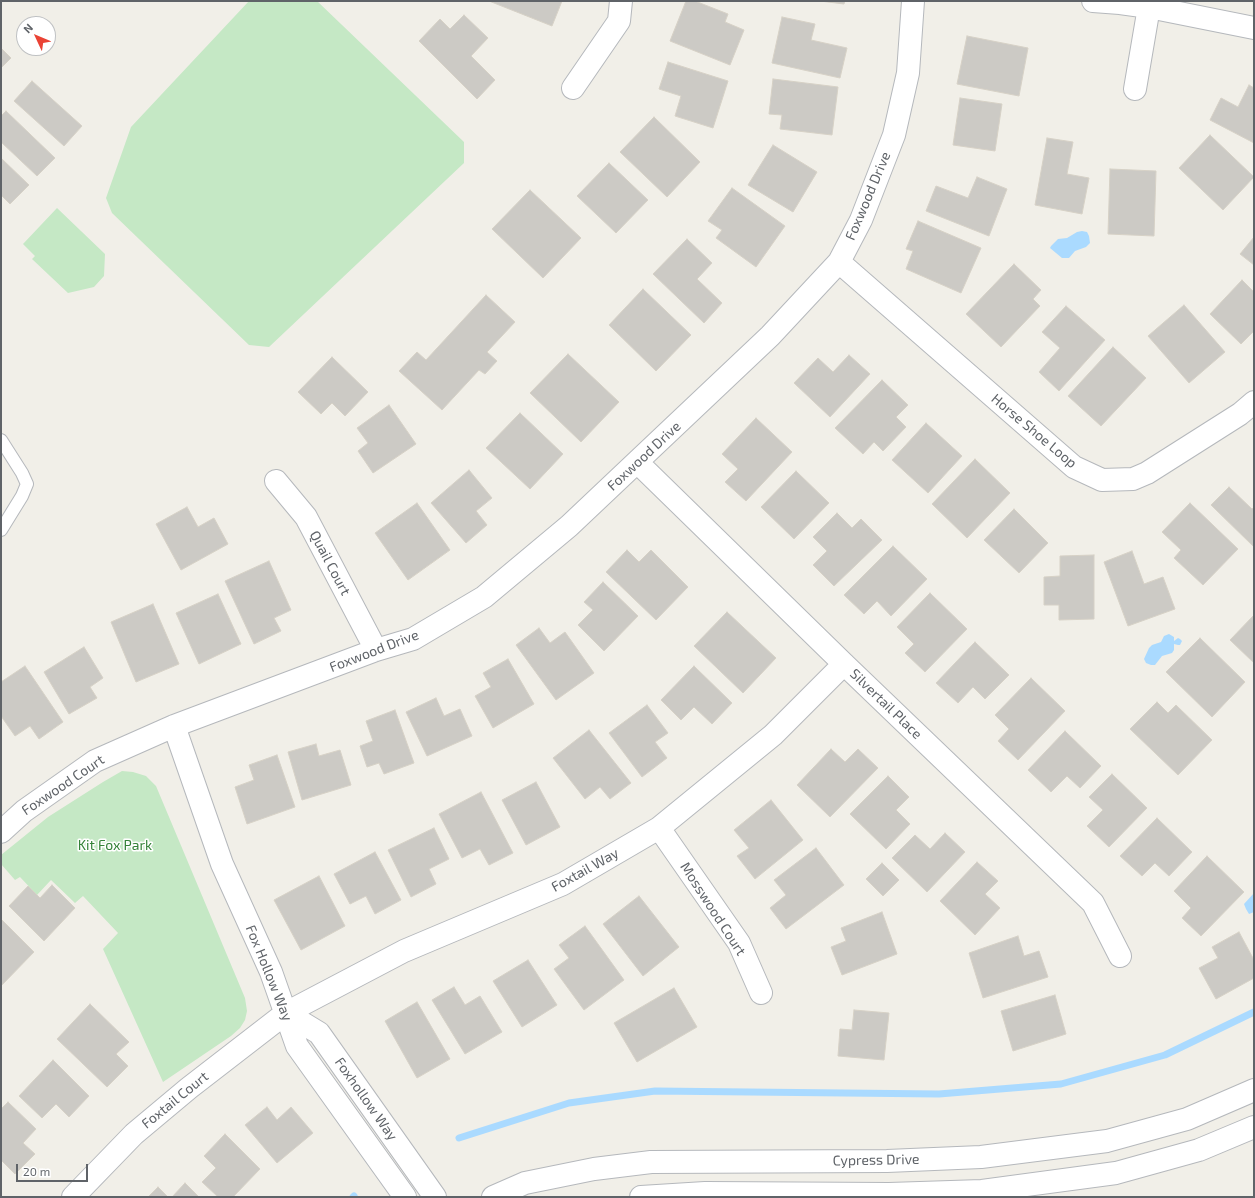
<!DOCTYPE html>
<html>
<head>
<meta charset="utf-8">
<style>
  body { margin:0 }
  #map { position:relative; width:1255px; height:1198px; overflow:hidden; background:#f1efe8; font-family:"Exo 2",sans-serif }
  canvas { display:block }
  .frame { position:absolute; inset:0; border:2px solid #5f6368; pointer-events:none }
  .north { position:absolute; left:16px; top:16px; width:40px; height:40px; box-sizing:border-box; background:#fff; border:1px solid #bfc1c3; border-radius:50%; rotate:314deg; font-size:11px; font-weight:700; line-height:16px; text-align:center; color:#5f6368 }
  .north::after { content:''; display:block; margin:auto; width:14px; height:18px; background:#ea4335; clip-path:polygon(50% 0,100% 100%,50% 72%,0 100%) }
  .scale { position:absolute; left:16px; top:1164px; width:72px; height:18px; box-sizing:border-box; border:2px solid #5f6368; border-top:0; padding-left:5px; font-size:12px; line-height:14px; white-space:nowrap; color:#5f6368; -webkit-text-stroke:3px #fff; paint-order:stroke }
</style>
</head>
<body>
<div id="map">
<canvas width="1255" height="1198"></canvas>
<div class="frame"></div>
<div class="north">N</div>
<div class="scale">20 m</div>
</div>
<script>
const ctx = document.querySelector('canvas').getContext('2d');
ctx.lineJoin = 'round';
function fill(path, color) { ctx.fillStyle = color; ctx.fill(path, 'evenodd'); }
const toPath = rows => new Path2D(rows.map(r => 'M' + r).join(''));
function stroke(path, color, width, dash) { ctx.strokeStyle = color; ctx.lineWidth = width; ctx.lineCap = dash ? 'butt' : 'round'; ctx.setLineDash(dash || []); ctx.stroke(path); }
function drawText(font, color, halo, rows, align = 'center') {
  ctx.font = font + ' "Exo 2",sans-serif'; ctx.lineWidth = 3; ctx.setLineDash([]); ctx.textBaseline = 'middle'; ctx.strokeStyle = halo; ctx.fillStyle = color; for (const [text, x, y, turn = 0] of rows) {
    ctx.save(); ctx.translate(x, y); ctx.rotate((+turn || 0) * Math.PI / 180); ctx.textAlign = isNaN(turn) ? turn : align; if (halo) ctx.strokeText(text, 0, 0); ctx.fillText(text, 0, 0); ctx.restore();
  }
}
fill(toPath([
  [249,1,317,1,464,142,464,163,269,347,249,345,112,213,106,198,131,127],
  [57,208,105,254,104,276,94,287,68,293,32,259,35,256,23,244],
  [122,771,133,772,146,776,156,786,245,998,247,1011,245,1020,240,1028,231,1036,163,1082,103,949,118,933,83,896,75,903,51,880,37,895,20,877,15,880,1,864,1,855,48,817,103,782]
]), '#c5e8c5');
fill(toPath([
  [1082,231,1087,232,1089,236,1090,243,1086,247,1075,251,1069,258,1062,258,1050,248,1051,246,1058,239,1067,238,1077,232],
  [1169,634,1174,637,1174,641,1178,638,1180,639,1182,641,1180,645,1178,645,1174,644,1174,650,1172,653,1162,656,1155,665,1151,665,1146,663,1144,659,1149,648,1152,645,1161,642,1164,636],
  [1254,893,1254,912,1249,914,1246,909,1244,904]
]), '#aadaff');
stroke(toPath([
  [459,1138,569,1103,655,1091,939,1094,1061,1084,1165,1055,1254,1012],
  [353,1197,354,1196]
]), '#aadaff', 7);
const building = toPath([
  [489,1,562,1,552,26,489,1],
  [686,1,695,1,728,14,725,22,744,30,730,65,670,41,686,1],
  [820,1,845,1,844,4,820,1],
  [464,15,488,38,471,56,495,80,477,99,419,41,440,19,450,29,464,15],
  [782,17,815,24,811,40,847,48,840,78,772,63,782,17],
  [967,36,1028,48,1019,96,957,84,967,36],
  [1,48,11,58,1,68,1,48],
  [668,62,728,81,713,128,675,116,681,96,659,89,668,62],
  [773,79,838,87,832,135,780,129,782,115,769,114,773,79],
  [32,81,82,126,64,146,14,101,32,81],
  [1249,85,1254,88,1254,143,1210,120,1221,98,1238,107,1249,85],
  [960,98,1002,104,995,151,953,145,960,98],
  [6,111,55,158,37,176,1,142,1,116,6,111],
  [654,117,700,162,667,197,620,152,654,117],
  [1210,135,1254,177,1223,210,1179,168,1210,135],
  [1047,138,1073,142,1067,174,1089,178,1082,214,1035,205,1047,138],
  [773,145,817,172,793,212,748,185,773,145],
  [1,158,29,185,10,204,1,195,1,158],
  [609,163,648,200,616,233,577,196,609,163],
  [1110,169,1156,171,1154,236,1108,234,1110,169],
  [977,177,1007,189,989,236,926,211,936,186,968,198,977,177],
  [732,188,785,226,756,267,716,238,722,230,708,221,732,188],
  [530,190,581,238,543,278,492,229,530,190],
  [918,221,981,248,961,293,906,269,913,251,906,249,918,221],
  [1254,237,1254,265,1240,254,1254,237],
  [687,239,712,263,697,279,722,303,704,323,653,274,687,239],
  [1014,264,1041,290,1033,299,1040,306,1001,347,966,314,1014,264],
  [1242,280,1254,292,1254,331,1241,344,1210,314,1242,280],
  [643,289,691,335,656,371,609,325,643,289],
  [486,295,515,322,487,352,497,361,485,374,479,370,442,410,399,371,417,352,426,360,486,295],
  [1184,305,1225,352,1189,383,1148,336,1184,305],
  [1066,306,1105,340,1059,391,1039,372,1060,348,1042,332,1066,306],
  [1113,347,1146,378,1101,426,1068,396,1113,347],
  [568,354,619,402,581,442,530,393,568,354],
  [849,355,870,374,830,417,794,383,818,358,833,372,849,355],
  [332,357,368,392,345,416,332,403,321,414,298,392,332,357],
  [882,380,908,405,896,417,906,427,883,451,874,442,863,454,835,428,882,380],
  [389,405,416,444,373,473,358,451,368,443,357,428,389,405],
  [520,413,563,454,530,489,486,448,520,413],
  [756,418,792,452,746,501,725,482,738,469,722,454,756,418],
  [926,423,962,456,928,493,892,460,926,423],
  [975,459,1010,493,967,538,932,504,975,459],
  [469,470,492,498,476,511,487,525,466,543,431,503,469,470],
  [796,471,829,503,794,539,761,507,796,471],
  [1229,487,1252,509,1254,507,1254,547,1211,505,1229,487],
  [417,503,450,550,408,580,375,533,417,503],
  [1190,503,1238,549,1203,585,1174,558,1181,550,1162,532,1190,503],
  [187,507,198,527,214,518,228,544,181,570,156,524,187,507],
  [1014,509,1048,543,1019,573,984,540,1014,509],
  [837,513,852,528,861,519,882,540,834,586,813,565,827,551,813,537,837,513],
  [893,546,927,579,891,616,877,601,864,614,844,595,893,546],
  [627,550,639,562,651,550,688,587,656,620,606,572,627,550],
  [1132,551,1144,584,1163,577,1175,609,1128,626,1104,562,1132,551],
  [1094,555,1094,619,1059,620,1059,605,1044,605,1044,577,1060,576,1060,556,1094,555],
  [269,561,291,610,274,618,281,631,254,644,225,581,269,561],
  [603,582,638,616,604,651,578,625,593,610,584,602,603,582],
  [930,593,967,629,925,672,905,653,914,644,897,627,930,593],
  [218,594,241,644,199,664,176,613,218,594],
  [153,604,179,664,136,682,111,622,153,604],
  [727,612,776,658,743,693,694,646,727,612],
  [1254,615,1254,663,1230,640,1254,615],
  [539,628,550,643,565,632,594,673,556,700,516,645,539,628],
  [1200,638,1245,682,1212,717,1166,672,1200,638],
  [975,642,1009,675,985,699,973,687,958,703,936,683,975,642],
  [84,647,103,678,90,687,97,698,69,714,44,672,84,647],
  [508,659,534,704,493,728,475,696,491,687,483,673,508,659],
  [25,666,63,722,39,739,30,726,15,736,1,716,1,682,25,666],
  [694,666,732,703,712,724,694,707,681,720,661,700,694,666],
  [1031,678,1065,711,1018,760,998,741,1009,729,995,715,1031,678],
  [436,698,444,716,460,709,472,736,427,756,406,712,436,698],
  [1157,702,1168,713,1176,705,1212,740,1178,775,1130,729,1157,702],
  [647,705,668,733,655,742,667,758,642,777,609,733,647,705],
  [395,710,414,763,384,774,379,763,367,767,360,746,373,741,366,721,395,710],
  [589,730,631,783,610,799,600,787,585,799,553,758,589,730],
  [1065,731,1101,766,1080,788,1067,776,1051,792,1028,770,1065,731],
  [316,744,319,756,340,750,351,785,302,800,288,752,316,744],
  [831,749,845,762,858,749,878,768,830,817,797,785,831,749],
  [277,755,295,807,247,824,235,787,254,780,249,765,277,755],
  [1112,774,1147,808,1109,847,1087,826,1103,810,1089,797,1112,774],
  [888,776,909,797,896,810,910,824,886,849,850,814,888,776],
  [536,782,560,827,526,845,502,800,536,782],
  [481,792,513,853,489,865,480,849,462,858,439,814,481,792],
  [771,800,803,840,755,879,737,856,749,848,734,830,771,800],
  [1157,818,1192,852,1169,876,1155,863,1142,876,1120,856,1157,818],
  [434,828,449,859,429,869,436,884,411,897,388,850,434,828],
  [945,833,965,852,927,892,892,858,915,835,930,849,945,833],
  [816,848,844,885,786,929,770,908,786,895,774,880,816,848],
  [375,852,401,900,375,914,366,896,350,904,334,874,375,852],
  [1207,856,1244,892,1201,936,1182,918,1191,908,1174,891,1207,856],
  [977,862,998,881,985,894,1000,908,975,935,940,901,977,862],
  [882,863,899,880,883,896,866,879,882,863],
  [319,876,345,926,301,950,274,900,319,876],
  [52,885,75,908,44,941,9,906,28,886,40,898,52,885],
  [639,896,679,947,643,976,603,924,639,896],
  [882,912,897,954,842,975,831,947,846,941,841,928,882,912],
  [1,919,34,952,1,986,1,919],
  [585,926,624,980,584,1010,554,969,569,958,559,945,585,926],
  [1239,932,1254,960,1254,978,1216,999,1199,968,1218,958,1212,947,1239,932],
  [1018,936,1024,956,1039,951,1048,977,983,998,969,953,1018,936],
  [528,960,557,1005,522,1027,493,981,528,960],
  [454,987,465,1005,480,996,502,1032,465,1054,432,1000,454,987],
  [674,988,697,1027,637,1062,614,1023,674,988],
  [1055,995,1066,1034,1013,1051,1001,1011,1055,995],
  [417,1002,450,1059,417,1078,385,1021,417,1002],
  [90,1004,129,1042,116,1054,128,1066,107,1087,57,1039,90,1004],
  [854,1010,889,1013,884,1060,838,1056,840,1029,852,1030,854,1010],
  [53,1060,89,1096,69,1117,56,1104,42,1118,19,1096,53,1060],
  [8,1102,36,1129,23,1143,35,1154,15,1174,1,1160,1,1109,8,1102],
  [267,1107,277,1120,291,1107,313,1133,277,1163,245,1125,267,1107],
  [225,1134,260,1169,233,1197,218,1197,202,1182,216,1168,204,1156,225,1134],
  [185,1183,199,1197,172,1197,185,1183],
  [158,1187,168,1197,148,1197,158,1187]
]);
fill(building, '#cccac5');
stroke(building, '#d6d1c6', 1);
const service = toPath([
  [1,440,22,473,27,484,22,496,1,530]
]);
const minor = toPath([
  [1093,1,1120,3,1149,7,1254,28],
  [573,88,619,21,621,1],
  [1135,89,1149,7],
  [839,262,1074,467,1102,480,1133,479,1147,473,1240,414,1254,402],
  [637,462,844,664,1093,903,1120,956],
  [276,481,306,517,376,650],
  [174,726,222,864,271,972,297,1046,405,1197],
  [659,828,739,943,761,993],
  [1,832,24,811,95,761,174,726,376,650,413,639,484,597,569,526,770,336,839,262,861,220,894,135,908,73,913,1],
  [286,1013,319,1033,435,1197],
  [73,1197,134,1134,189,1088,286,1013,404,951,563,884,659,828,773,735,844,664]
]);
const tertiary = toPath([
  [493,1197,525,1183,594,1169,651,1162,887,1161,981,1157,1107,1141,1187,1119,1254,1090],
  [641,1197,705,1193,889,1194,982,1191,1116,1173,1199,1150,1254,1127]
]);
stroke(service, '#b5b8bc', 14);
stroke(minor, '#b5b8bc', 24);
stroke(tertiary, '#b5b8bc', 24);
stroke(service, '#fff', 12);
stroke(minor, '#fff', 22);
stroke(tertiary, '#fff', 22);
drawText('14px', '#5f6368', '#fff', [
  ["Foxwood Drive",868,196,-67],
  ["Horse Shoe Loop",1034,431,40],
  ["Foxwood Drive",644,456,-43],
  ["Quail Court",330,563,62],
  ["Foxwood Drive",374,651,-21],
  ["Silvertail Place",886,704,44],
  ["Foxwood Court",63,785,-34],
  ["Foxtail Way",585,870,-29],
  ["Mosswood Court",713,909,57],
  ["Fox Hollow Way",269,973,68],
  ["Foxhollow Way",366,1099,55],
  ["Foxtail Court",175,1100,-39],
  ["Cypress Drive",876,1160,-1]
]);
drawText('14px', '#348238', '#fff', [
  ["Kit Fox Park",115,845]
]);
</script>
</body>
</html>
